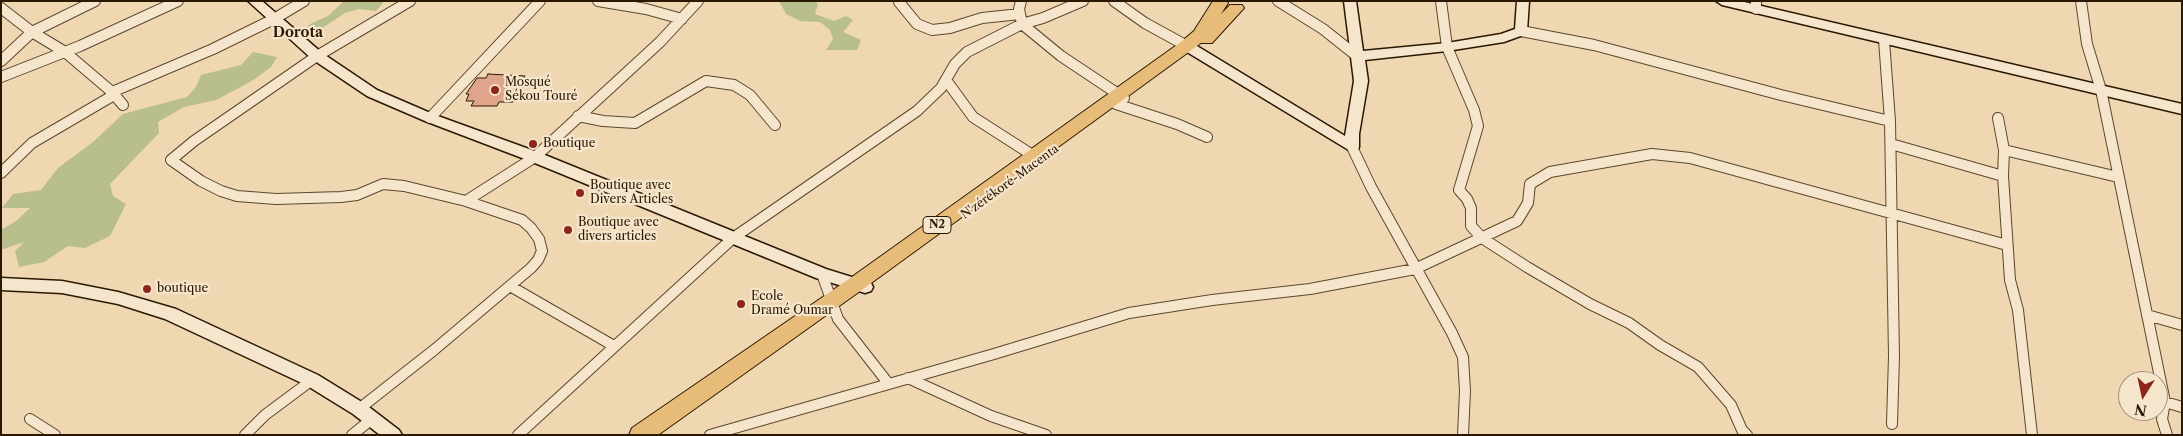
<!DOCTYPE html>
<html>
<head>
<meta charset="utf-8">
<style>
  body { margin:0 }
  #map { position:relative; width:2183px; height:436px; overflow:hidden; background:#eed7b1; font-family:"Libre Caslon Text",serif }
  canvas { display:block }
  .frame { position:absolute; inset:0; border:2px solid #2b1800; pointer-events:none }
  .north { position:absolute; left:2118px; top:371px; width:50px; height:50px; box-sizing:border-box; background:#f4e5cc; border:1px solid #a4937a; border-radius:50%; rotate:190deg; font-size:14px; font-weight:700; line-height:20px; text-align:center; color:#2b1800 }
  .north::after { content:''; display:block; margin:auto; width:18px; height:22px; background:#8f2418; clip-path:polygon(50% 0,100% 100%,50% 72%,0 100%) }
</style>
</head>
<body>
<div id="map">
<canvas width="2183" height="436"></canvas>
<div class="frame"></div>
<div class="north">N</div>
</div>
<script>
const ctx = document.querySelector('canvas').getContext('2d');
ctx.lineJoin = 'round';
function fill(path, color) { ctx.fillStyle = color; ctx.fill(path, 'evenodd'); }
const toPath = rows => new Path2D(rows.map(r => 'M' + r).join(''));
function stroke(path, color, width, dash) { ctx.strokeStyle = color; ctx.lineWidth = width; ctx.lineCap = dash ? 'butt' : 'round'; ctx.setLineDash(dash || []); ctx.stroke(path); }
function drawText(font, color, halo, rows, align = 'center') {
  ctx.font = font + ' "Libre Caslon Text",serif'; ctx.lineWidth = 4.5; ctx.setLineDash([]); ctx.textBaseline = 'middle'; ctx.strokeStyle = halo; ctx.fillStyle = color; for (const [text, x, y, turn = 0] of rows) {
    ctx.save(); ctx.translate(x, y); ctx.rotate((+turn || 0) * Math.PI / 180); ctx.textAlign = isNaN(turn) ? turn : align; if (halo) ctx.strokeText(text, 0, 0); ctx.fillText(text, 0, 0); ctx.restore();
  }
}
fill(toPath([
  [344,1,383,1,383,3,376,11,359,9,345,13,319,30,307,28,310,24,328,16],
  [779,1,815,1,818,4,815,14,834,21,846,16,853,20,843,32,861,40,857,50,826,50,833,39,830,30,820,22,800,21,786,14],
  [253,52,277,57,271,67,255,79,237,89,216,100,184,107,158,122,159,133,110,184,113,196,126,204,110,236,85,248,68,246,44,262,19,267,15,251,24,242,1,250,1,230,16,221,30,208,2,208,13,194,41,190,58,168,93,142,123,114,187,97,196,87,201,75,241,65]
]), '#b8be8c');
const building = toPath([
  [488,74,525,76,522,84,525,84,518,97,515,97,513,102,499,102,497,106,471,106,474,101,466,101,469,94,466,94,477,78,486,78,488,74]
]);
fill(building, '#e0a48a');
stroke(building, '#2b1800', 1);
const street = toPath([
  [598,1,646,9,682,19],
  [1021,1,1019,9,1022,24,1061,56,1124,98],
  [1114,1,1145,23,1187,46],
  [1278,1,1323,29,1357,56],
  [1441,1,1447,47,1474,110,1478,126,1459,190,1467,199,1471,208,1471,226,1482,238,1527,267,1590,304,1629,323,1660,345,1698,367,1731,405,1742,430,1747,435],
  [1756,1,1756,9],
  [2081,1,2087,44,2101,90,2165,402,2182,407],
  [899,2,917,24,932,30,950,28,982,18,1020,14],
  [1,8,32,32,65,52,112,92,123,105],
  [1521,31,1594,45,1781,95,1890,121],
  [1884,40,1890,121,1894,356,1892,424],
  [1,61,32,32,95,1],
  [1,77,80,46,178,1],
  [946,80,973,117,1037,158],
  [112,92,213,49,274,19,304,1],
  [1116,104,1177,124,1207,137],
  [578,116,603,121,635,123,706,81,734,85,750,95,775,125],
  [430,118,540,1],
  [1998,118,2004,150],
  [1891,144,2003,176],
  [1352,147,1371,187,1452,333,1463,357,1465,391,1463,435],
  [1,173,32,143,114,95],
  [466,201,535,157,660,42,698,1],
  [822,274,838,319,888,383],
  [510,286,614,346],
  [2147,315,2182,325],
  [908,378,991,416,1046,435],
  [2165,402,2162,419,2167,435],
  [359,409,434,350,531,268,538,260,542,251,539,239,531,228,522,220,466,201,404,186,383,184,357,195,341,197,276,199,237,196,221,191,201,181,171,160,194,141,317,56,410,1],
  [30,419,55,435],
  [245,435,265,415,312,380],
  [352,435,372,419],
  [518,435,733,238,917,111,941,88,955,64,967,52,1022,24,1043,18,1083,1],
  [710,435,994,354,1129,313,1212,300,1310,289,1415,269,1517,221,1528,203,1530,184,1550,172,1652,154,1690,158,2007,245],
  [2032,435,2018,310,2010,280,2003,176,2004,150,2118,177]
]);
const secondary = toPath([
  [248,1,262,1,322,53,377,90,435,115,540,153,826,269,871,283,873,287,871,291,865,293,816,278,530,161,425,121,367,96,312,59,248,1],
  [1344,1,1356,1,1363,51,1447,43,1501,34,1515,29,1517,1,1529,1,1527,31,1526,34,1504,42,1447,51,1365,60,1368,81,1359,134,1359,147,1357,151,1352,152,1182,49,1180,46,1182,43,1192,43,1345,136,1354,81,1344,1],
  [1716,1,1740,1,2182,104,2182,114,1722,5,1716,1],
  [1,278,62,281,118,292,176,309,318,375,365,404,399,430,402,435,380,435,353,414,306,385,165,319,118,304,62,293,1,290,1,278]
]);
const highway = toPath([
  [1213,1,1227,1,1228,3,1221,14,1230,5,1242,5,1244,8,1212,43,1201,43,863,289,658,435,629,435,632,428,849,279,1181,42,1194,31,1213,1]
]);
stroke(street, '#5c482c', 12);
stroke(secondary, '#2b1800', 3);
stroke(highway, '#2b1800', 2);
stroke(street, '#f4e5cc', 10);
fill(secondary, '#f4e5cc');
fill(highway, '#e7bc78');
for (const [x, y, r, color] of [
  [495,90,5,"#8f2418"],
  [533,144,5,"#8f2418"],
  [580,193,5,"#8f2418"],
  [568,230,5,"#8f2418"],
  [147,289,5,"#8f2418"],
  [741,304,5,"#8f2418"]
]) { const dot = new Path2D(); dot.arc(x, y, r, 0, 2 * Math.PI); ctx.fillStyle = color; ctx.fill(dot); stroke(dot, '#f4e5cc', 2); }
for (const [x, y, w] of [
  [937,225,28]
]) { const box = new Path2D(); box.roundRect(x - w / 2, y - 8.5, w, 17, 4); ctx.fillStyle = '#f4e5cc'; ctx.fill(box); stroke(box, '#2b1800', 1); }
drawText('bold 11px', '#2b1800', null, [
  ["N2",937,225]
]);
drawText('12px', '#2b1800', '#f4e5cc', [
  ["Mosqué",505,83],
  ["Sékou Touré",505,97],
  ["Boutique",543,144],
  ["Boutique avec",590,186],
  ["Divers Articles",590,200],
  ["Boutique avec",578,223],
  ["divers articles",578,237],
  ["boutique",157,289],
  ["Ecole",751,297],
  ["Dramé Oumar",751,311]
], 'left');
drawText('12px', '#2b1800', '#f4e5cc', [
  ["N'zérékoré-Macenta",1010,182,-36]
]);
drawText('bold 14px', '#2b1800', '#f4e5cc', [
  ["Dorota",298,33]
]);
</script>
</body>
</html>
